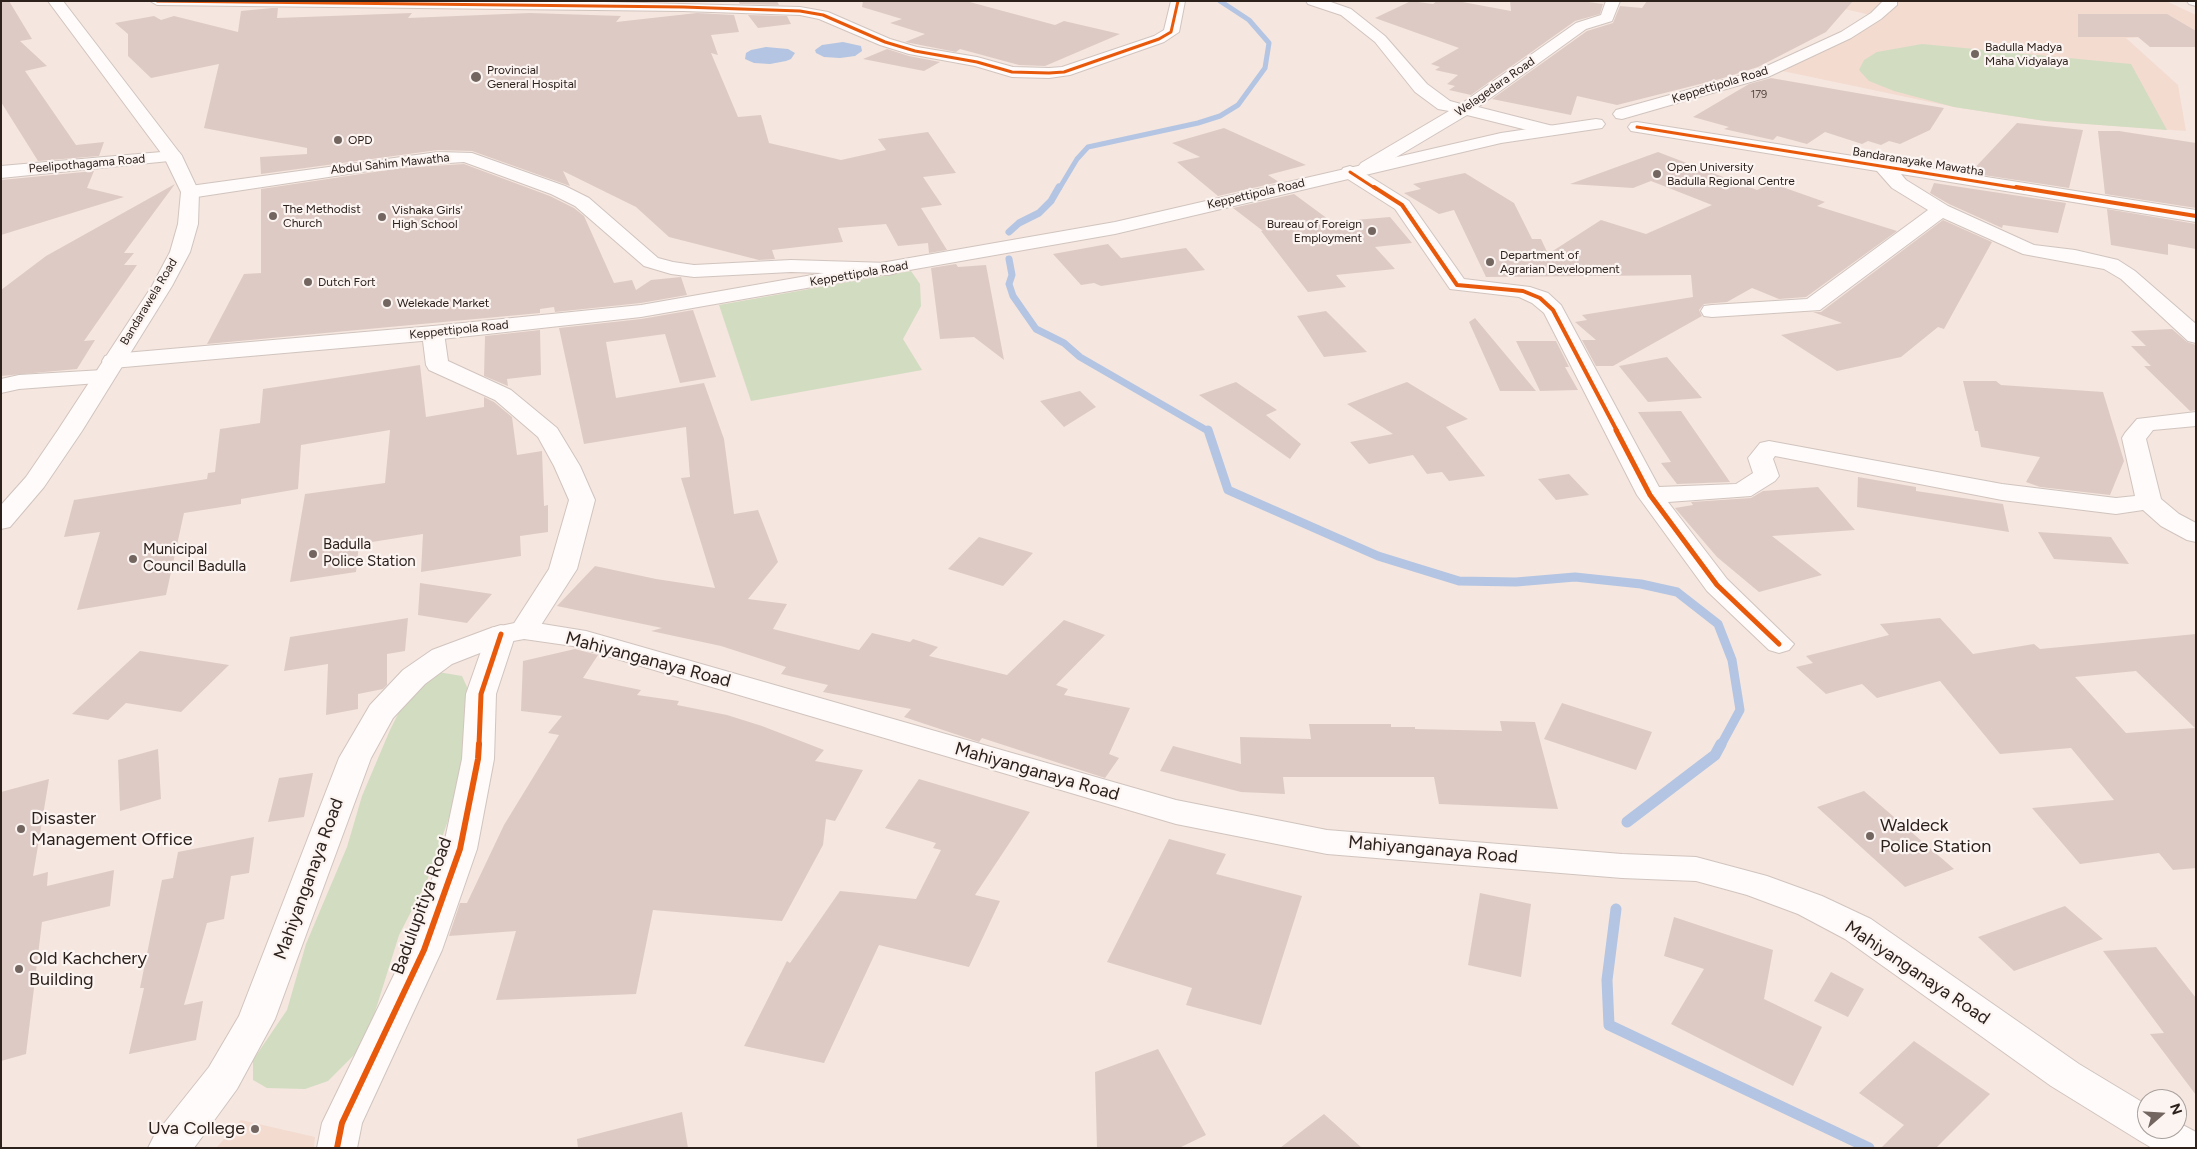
<!DOCTYPE html>
<html>
<head>
<meta charset="utf-8">
<style>
  body { margin:0 }
  #map { position:relative; width:2197px; height:1149px; overflow:hidden; background:#f5e6df; font-family:Figtree,sans-serif }
  canvas { display:block }
  .frame { position:absolute; inset:0; border:2px solid #2d211c; pointer-events:none }
  .north { position:absolute; left:2137px; top:1089px; width:50px; height:50px; box-sizing:border-box; background:#fbf4f1; border:1px solid #a9a09c; border-radius:50%; rotate:71deg; font-size:14px; font-weight:700; line-height:20px; text-align:center; color:#2d211c }
  .north::after { content:''; display:block; margin:auto; width:18px; height:22px; background:#736660; clip-path:polygon(50% 0,100% 100%,50% 72%,0 100%) }
</style>
</head>
<body>
<div id="map">
<canvas width="2197" height="1149"></canvas>
<div class="frame"></div>
<div class="north">N</div>
</div>
<script>
const ctx = document.querySelector('canvas').getContext('2d');
ctx.lineJoin = 'round';
function fill(path, color) { ctx.fillStyle = color; ctx.fill(path, 'evenodd'); }
const toPath = rows => new Path2D(rows.map(r => 'M' + r).join(''));
function stroke(path, color, width, dash) { ctx.strokeStyle = color; ctx.lineWidth = width; ctx.lineCap = dash ? 'butt' : 'round'; ctx.setLineDash(dash || []); ctx.stroke(path); }
function drawText(font, color, halo, rows, align = 'center') {
  ctx.font = font + ' Figtree,sans-serif'; ctx.lineWidth = 4.5; ctx.setLineDash([]); ctx.textBaseline = 'middle'; ctx.strokeStyle = halo; ctx.fillStyle = color; for (const [text, x, y, turn = 0] of rows) {
    ctx.save(); ctx.translate(x, y); ctx.rotate((+turn || 0) * Math.PI / 180); ctx.textAlign = isNaN(turn) ? turn : align; if (halo) ctx.strokeText(text, 0, 0); ctx.fillText(text, 0, 0); ctx.restore();
  }
}
fill(toPath([
  [1810,1,2166,1,2196,15,2196,35,2126,38,2178,85,2186,131,2045,121,1954,107,1773,69,1875,16],
  [241,1120,315,1137,314,1148,216,1148]
]), '#f3dbd0');
fill(toPath([
  [1922,44,2131,64,2167,130,2045,121,1954,107,1894,91,1869,81,1859,70,1864,60,1877,52],
  [911,271,920,284,921,306,903,339,922,370,751,401,719,305],
  [438,672,462,676,472,698,463,777,427,881,399,935,365,1044,328,1081,305,1089,267,1088,253,1080,253,1060,287,1010,306,944,347,847,362,796,390,730,406,698]
]), '#d2dcc1');
fill(toPath([
  [843,42,861,46,862,51,855,56,840,58,824,57,816,53,815,50,822,45],
  [766,47,788,49,795,53,791,59,786,61,770,64,754,63,745,59,746,53,751,50]
]), '#b3c5e2');
stroke(toPath([
  [1059,189,1077,159,1088,147,1198,123,1220,116,1238,105,1265,68,1269,43,1249,20,1220,1]
]), '#b3c5e2', 5);
stroke(toPath([
  [1009,232,1019,223,1039,213,1051,201,1059,187],
  [1009,259,1012,275,1009,284,1013,296,1036,329,1064,343,1080,357,1208,431]
]), '#b3c5e2', 7);
stroke(toPath([
  [1208,430,1228,490,1378,556,1459,581,1516,582,1575,577,1641,584,1677,592,1718,624,1732,660,1740,710,1721,745]
]), '#b3c5e2', 9);
stroke(toPath([
  [1627,822,1715,755,1721,744],
  [1616,909,1607,980,1609,1025,1869,1148]
]), '#b3c5e2', 11);
fill(toPath([
  [1,1,9,1,32,39,20,41,47,66,25,71,76,145,104,142,99,156,38,161,1,102],
  [738,1,777,1,779,5,740,4],
  [863,1,966,1,1055,25,1064,21,1120,34,1045,66,1019,65,960,49,956,52,905,42,925,34,890,23,902,19,862,7],
  [1411,1,1433,4,1437,1,1457,1,1511,11,1510,1,1581,1,1603,4,1600,14,1575,21,1471,95,1449,90,1455,86,1447,84,1458,75,1435,70,1440,67,1431,64,1459,48,1375,18],
  [1647,1,1853,1,1826,32,1758,67,1720,79,1617,105,1577,96,1571,115,1492,99,1587,31,1613,23,1620,6,1642,8],
  [272,8,278,8,277,18,412,13,408,18,530,13,621,16,616,22,697,13,734,15,739,32,711,35,718,55,711,53,738,117,761,115,769,143,841,160,886,150,878,139,928,132,956,173,923,177,942,205,921,208,947,250,929,253,928,243,898,246,886,224,838,228,843,242,772,250,775,259,759,260,669,237,636,207,563,171,570,186,472,151,438,150,261,174,260,157,307,154,307,148,204,128,219,64,151,78,128,56,128,34,115,23,154,16,161,20,174,16,238,32,241,11],
  [2078,14,2167,14,2196,31,2196,47,2150,47,2138,37,2078,37],
  [748,15,787,16,791,24,758,28],
  [887,49,909,56,940,62,924,71,863,59],
  [1771,78,1914,103,1944,108,1930,130,1900,144,1889,141,1881,145,1868,141,1862,144,1825,132,1807,144,1777,136,1773,140,1724,129,1729,127,1693,117,1749,84],
  [2017,123,2083,130,2069,188,1970,173],
  [1224,128,1306,165,1268,175,1279,182,1218,196,1177,162,1200,157,1172,143],
  [2098,131,2119,131,2196,143,2196,208,2105,194],
  [1658,152,1757,190,1771,183,1825,202,1817,206,1897,231,1806,297,1779,299,1752,288,1727,302,1704,304,1699,310,1702,316,1613,366,1596,366,1582,340,1596,340,1575,322,1587,320,1582,315,1693,297,1691,275,1486,277,1454,210,1439,214,1404,193,1421,189,1413,184,1465,173,1514,203,1532,239,1541,239,1548,254,1601,220,1646,234,1712,205,1651,181,1633,188,1570,184],
  [464,164,550,196,574,208,584,216,614,283,632,280,636,290,651,280,681,277,687,295,641,303,555,312,554,307,540,309,540,313,207,344,244,274,261,273,261,189,401,168],
  [94,171,87,188,124,197,1,235,1,180],
  [1934,183,2066,203,2058,233,2003,225,2002,228,1949,204,1930,193],
  [175,184,124,253,134,253,124,265,137,265,84,341,95,340,77,369,1,376,1,290,46,256],
  [1294,194,1332,222,1390,217,1412,243,1375,247,1395,269,1336,275,1346,287,1308,292,1261,231,1263,231,1233,208],
  [2107,209,2196,224,2196,249,2168,244,2168,255,2111,245],
  [1943,220,1992,242,1944,329,1938,327,1901,357,1837,371,1781,335,1842,323,1813,312,1821,312],
  [1108,244,1121,258,1186,248,1205,270,1101,286,1094,283,1081,285,1053,254],
  [956,264,958,267,986,265,1004,360,974,337,940,339,931,268],
  [693,310,716,377,680,383,665,334,606,342,616,398,704,383,724,439,734,514,758,510,778,562,748,599,787,604,773,629,859,650,872,633,910,642,913,639,938,647,929,656,1007,675,1064,620,1105,635,1056,685,1068,689,1064,695,1130,708,1109,754,1119,758,1105,778,982,738,979,742,904,717,911,709,823,692,828,685,781,674,786,667,721,646,651,631,662,628,557,606,595,566,656,579,715,588,681,478,690,477,686,427,584,444,559,328,641,319],
  [1326,311,1367,352,1324,357,1297,316],
  [1475,318,1536,391,1500,391,1469,322],
  [2172,329,2187,342,2196,345,2196,410,2190,411,2144,366,2151,366,2131,346,2146,346,2131,331],
  [540,330,541,375,507,379,508,386,484,376,485,336],
  [1516,341,1556,341,1569,367,1565,367,1578,390,1540,391],
  [1667,357,1702,398,1648,402,1619,366],
  [420,365,426,417,484,407,484,397,494,402,512,417,517,455,542,451,544,506,548,505,548,532,520,536,521,556,421,572,423,534,359,544,356,572,290,582,305,494,385,483,390,430,301,445,298,489,241,499,241,504,184,513,166,595,77,610,100,532,64,537,74,500,207,479,208,473,215,472,220,429,260,423,263,389],
  [1963,381,1996,381,2001,385,2103,392,2124,461,2110,495,2040,487,2026,482,2040,457,1981,447,1978,431,1975,431],
  [1236,382,1277,410,1266,415,1301,444,1290,459,1199,395],
  [1407,382,1468,419,1446,427,1485,476,1449,481,1442,472,1427,474,1413,455,1369,464,1350,442,1393,434,1347,404],
  [1080,391,1096,407,1064,427,1040,401],
  [1681,411,1730,482,1677,484,1661,463,1671,462,1638,412],
  [1569,474,1589,495,1556,500,1538,479],
  [1858,477,1916,487,1916,491,2003,504,2009,532,1857,507],
  [1818,487,1855,530,1772,536,1822,575,1759,592,1717,557,1675,508,1693,505,1691,502,1751,498,1763,491],
  [2038,532,2111,537,2129,564,2054,559],
  [979,537,1033,553,1003,586,948,569],
  [420,583,492,594,467,623,418,615],
  [408,618,405,651,387,654,387,685,383,689,358,694,358,709,326,715,328,664,284,671,290,637],
  [1940,618,1973,654,2034,644,2040,649,2196,634,2196,868,2173,870,2159,853,2080,864,2032,808,2114,800,2071,748,2000,754,1940,681,1877,698,1862,684,1826,694,1796,667,1813,663,1806,656,1889,635,1880,624],
  [2136,671,2195,728,2126,733,2075,677],
  [575,649,598,655,583,678,641,690,637,695,679,701,677,705,727,715,762,726,824,750,815,761,863,770,835,821,826,819,823,845,782,921,653,910,636,994,496,1000,516,931,449,936,460,903,467,903,504,825,559,735,548,733,562,716,521,711,523,661],
  [140,651,229,665,181,712,126,703,108,720,72,714],
  [1562,703,1652,732,1636,770,1544,739],
  [1500,721,1535,722,1558,809,1439,804,1434,777,1283,777,1285,794,1241,792,1160,771,1173,746,1241,764,1240,737,1311,739,1309,724,1391,724,1391,727,1415,727,1415,729,1502,731],
  [158,749,161,799,120,811,118,760],
  [313,773,304,817,268,822,279,778],
  [49,779,33,876,48,872,47,886,114,870,110,906,42,922,26,1054,1,1061,1,792],
  [919,779,1030,812,975,895,1000,901,969,967,879,945,824,1063,744,1046,787,961,790,963,840,891,916,899,941,850,933,848,936,843,885,828],
  [1864,791,1954,869,1905,887,1817,807],
  [254,837,249,873,231,876,224,919,207,923,184,1005,203,1001,196,1040,129,1054,144,988,140,988,162,880,173,878,178,852],
  [1169,839,1226,854,1216,874,1302,896,1261,1025,1186,1005,1192,988,1107,962],
  [1480,893,1531,904,1521,977,1468,965],
  [2065,906,2103,939,2014,971,1978,937],
  [1674,917,1773,950,1764,999,1822,1027,1793,1086,1671,1024,1704,969,1664,956],
  [2156,947,2196,998,2196,1095,2150,1034,2164,1033,2103,951],
  [1831,972,1864,989,1848,1017,1814,1001],
  [1914,1041,1990,1094,1936,1148,1881,1148,1904,1125,1859,1093],
  [1158,1049,1206,1135,1179,1148,1097,1148,1095,1072],
  [682,1112,688,1148,578,1148,577,1139],
  [1324,1114,1362,1148,1280,1148]
]), '#ddcac5');
const minor = toPath([
  [150,1,565,1,800,7,828,12,890,39,917,47,977,57,1013,67,1049,68,1062,67,1154,36,1164,30,1171,1,1185,1,1179,32,1164,42,1070,75,1049,78,1012,77,975,66,909,54,880,45,819,19,800,15,683,11,157,5,150,1],
  [1306,1,1328,1,1351,9,1385,36,1427,84,1450,101,1461,104,1576,23,1601,15,1606,1,1620,1,1612,21,1586,29,1478,107,1553,126,1556,130,1553,134,1547,135,1467,115,1373,171,1361,171,1409,201,1464,279,1530,287,1548,293,1561,305,1659,487,1736,484,1753,473,1748,458,1760,443,1769,441,2002,484,2116,498,2135,496,2122,438,2125,433,2137,419,2196,412,2196,426,2153,430,2146,439,2161,499,2179,514,2196,523,2196,542,2187,540,2161,526,2143,510,2116,514,2002,500,1775,456,1773,459,1779,476,1775,481,1751,496,1668,502,1727,579,1794,644,1789,650,1779,653,1769,650,1707,591,1637,495,1544,313,1532,303,1519,297,1450,289,1395,209,1343,176,1341,172,1343,168,1350,166,1360,170,1358,167,1361,163,1449,111,1438,109,1415,92,1375,42,1341,15,1308,4,1306,1],
  [2187,1,2196,1,2196,6,2189,4,2187,1],
  [1637,122,2196,210,2196,222,1901,174,1906,180,1948,206,2034,245,2075,250,2118,260,2135,271,2196,324,2196,343,2188,341,2121,279,2104,269,2023,254,1943,218,1820,310,1712,317,1704,316,1701,311,1704,306,1712,305,1807,299,1928,210,1892,188,1877,171,1631,131,1628,127,1631,123,1637,122],
  [173,151,179,152,182,156,179,160,1,178,1,166,173,151],
  [438,152,472,153,565,186,589,198,658,258,673,262,694,265,791,260,889,263,896,265,899,269,896,273,889,275,791,272,694,277,671,274,644,266,575,206,551,194,464,162,401,166,190,198,183,196,181,192,183,188,190,186,438,152],
  [433,326,441,328,444,333,448,361,511,390,557,428,580,466,595,500,577,569,534,636,524,639,515,636,496,694,494,759,477,849,442,950,362,1123,357,1148,317,1148,322,1123,406,950,443,849,462,759,466,694,487,634,491,628,501,625,511,628,549,569,569,500,554,466,538,437,495,400,429,370,426,365,422,333,425,328,433,326],
  [103,370,111,372,115,377,111,382,19,389,1,393,1,379,19,375,103,370]
]);
const major = toPath([
  [1883,1,1897,1,1897,5,1881,19,1851,38,1768,77,1622,119,1616,118,1613,114,1616,110,1756,71,1841,32,1871,13,1883,1],
  [1596,119,1602,120,1605,124,1602,128,1501,143,1115,234,641,317,433,340,113,368,105,366,102,361,105,356,113,354,433,326,641,305,1115,222,1501,133,1596,119],
  [524,621,586,631,1176,800,1327,830,1622,854,1696,857,1767,876,1822,896,1871,919,2079,1064,2147,1105,2147,1129,2177,1129,2177,1122,2196,1132,2196,1148,2152,1148,2140,1141,2051,1086,1845,939,1798,914,1747,895,1696,881,1622,878,1327,854,1176,824,573,646,524,639,508,642,452,664,425,684,393,718,371,758,275,1019,237,1089,194,1148,148,1148,154,1136,209,1067,239,1016,339,758,370,705,403,670,432,650,491,628,524,621]
]);
const highway = toPath([
  [48,1,63,1,182,156,199,192,198,224,190,252,172,286,82,431,44,487,10,527,1,529,1,505,26,477,58,430,152,286,170,252,178,224,181,192,164,157,48,1]
]);
stroke(minor, '#d1c4be', 2);
stroke(major, '#d1c4be', 2);
stroke(highway, '#d1c4be', 2);
fill(minor, '#fefbfa');
fill(major, '#fefbfa');
fill(highway, '#fefbfa');
stroke(toPath([
  [157,1,683,7,800,11,823,15,885,42,915,51,977,62,1012,72,1049,73,1064,72,1159,39,1171,32,1178,1],
  [1637,127,2024,189],
  [1350,172,1376,189]
]), '#e8590c', 3);
stroke(toPath([
  [1374,187,1402,205,1457,285,1523,291,1540,298,1553,310,1617,431],
  [2016,187,2196,216]
]), '#e8590c', 4);
stroke(toPath([
  [1616,430,1650,495,1717,585,1779,644],
  [479,745,481,694,501,634]
]), '#e8590c', 5);
stroke(toPath([
  [337,1148,342,1123,424,950,460,849,478,759,479,744]
]), '#e8590c', 6);
for (const [x, y, r, color] of [
  [1975,54,5,"#736660"],
  [476,77,6,"#736660"],
  [338,140,5,"#736660"],
  [1657,174,5,"#736660"],
  [273,216,5,"#736660"],
  [382,217,5,"#736660"],
  [1372,231,5,"#736660"],
  [1490,262,5,"#736660"],
  [308,282,5,"#736660"],
  [387,303,5,"#736660"],
  [313,554,5,"#736660"],
  [133,559,5,"#736660"],
  [21,829,5,"#736660"],
  [1870,836,5,"#736660"],
  [19,969,5,"#736660"],
  [255,1129,5,"#736660"]
]) { const dot = new Path2D(); dot.arc(x, y, r, 0, 2 * Math.PI); ctx.fillStyle = color; ctx.fill(dot); stroke(dot, '#fbf4f1', 2); }
drawText('11px', '#594b46', null, [
  ["179",1759,95]
]);
drawText('12px', '#2d211c', '#fbf4f1', [
  ["Badulla Madya",1985,47],
  ["Maha Vidyalaya",1985,61],
  ["Provincial",487,70],
  ["General Hospital",487,84],
  ["OPD",348,140],
  ["Open University",1667,167],
  ["Badulla Regional Centre",1667,181],
  ["The Methodist",283,209],
  ["Church",283,223],
  ["Vishaka Girls'",392,210],
  ["High School",392,224],
  ["Bureau of Foreign",1362,224,"right"],
  ["Employment",1362,238,"right"],
  ["Department of",1500,255],
  ["Agrarian Development",1500,269],
  ["Dutch Fort",318,282],
  ["Welekade Market",397,303]
], 'left');
drawText('12px', '#2d211c', '#fbf4f1', [
  ["Keppettipola Road",1720,85,-17],
  ["Welagedara Road",1495,87,-35],
  ["Bandaranayake Mawatha",1918,162,9],
  ["Peelipothagama Road",87,164,-5],
  ["Abdul Sahim Mawatha",390,164,-6],
  ["Keppettipola Road",1256,194,-13],
  ["Keppettipola Road",859,274,-10],
  ["Bandarawela Road",149,302,-59],
  ["Keppettipola Road",459,330,-6]
]);
drawText('15px', '#2d211c', '#fbf4f1', [
  ["Badulla",323,545],
  ["Police Station",323,562],
  ["Municipal",143,550],
  ["Council Badulla",143,567]
], 'left');
drawText('18px', '#2d211c', '#fbf4f1', [
  ["Mahiyanganaya Road",648,660,15],
  ["Mahiyanganaya Road",1037,772,16],
  ["Mahiyanganaya Road",1433,850,5],
  ["Mahiyanganaya Road",309,879,-70],
  ["Badulupitiya Road",422,906,-70],
  ["Mahiyanganaya Road",1917,973,34]
]);
drawText('18px', '#2d211c', '#fbf4f1', [
  ["Disaster",31,819],
  ["Management Office",31,840],
  ["Waldeck",1880,826],
  ["Police Station",1880,847],
  ["Old Kachchery",29,959],
  ["Building",29,980],
  ["Uva College",245,1129,"right"]
], 'left');
</script>
</body>
</html>
